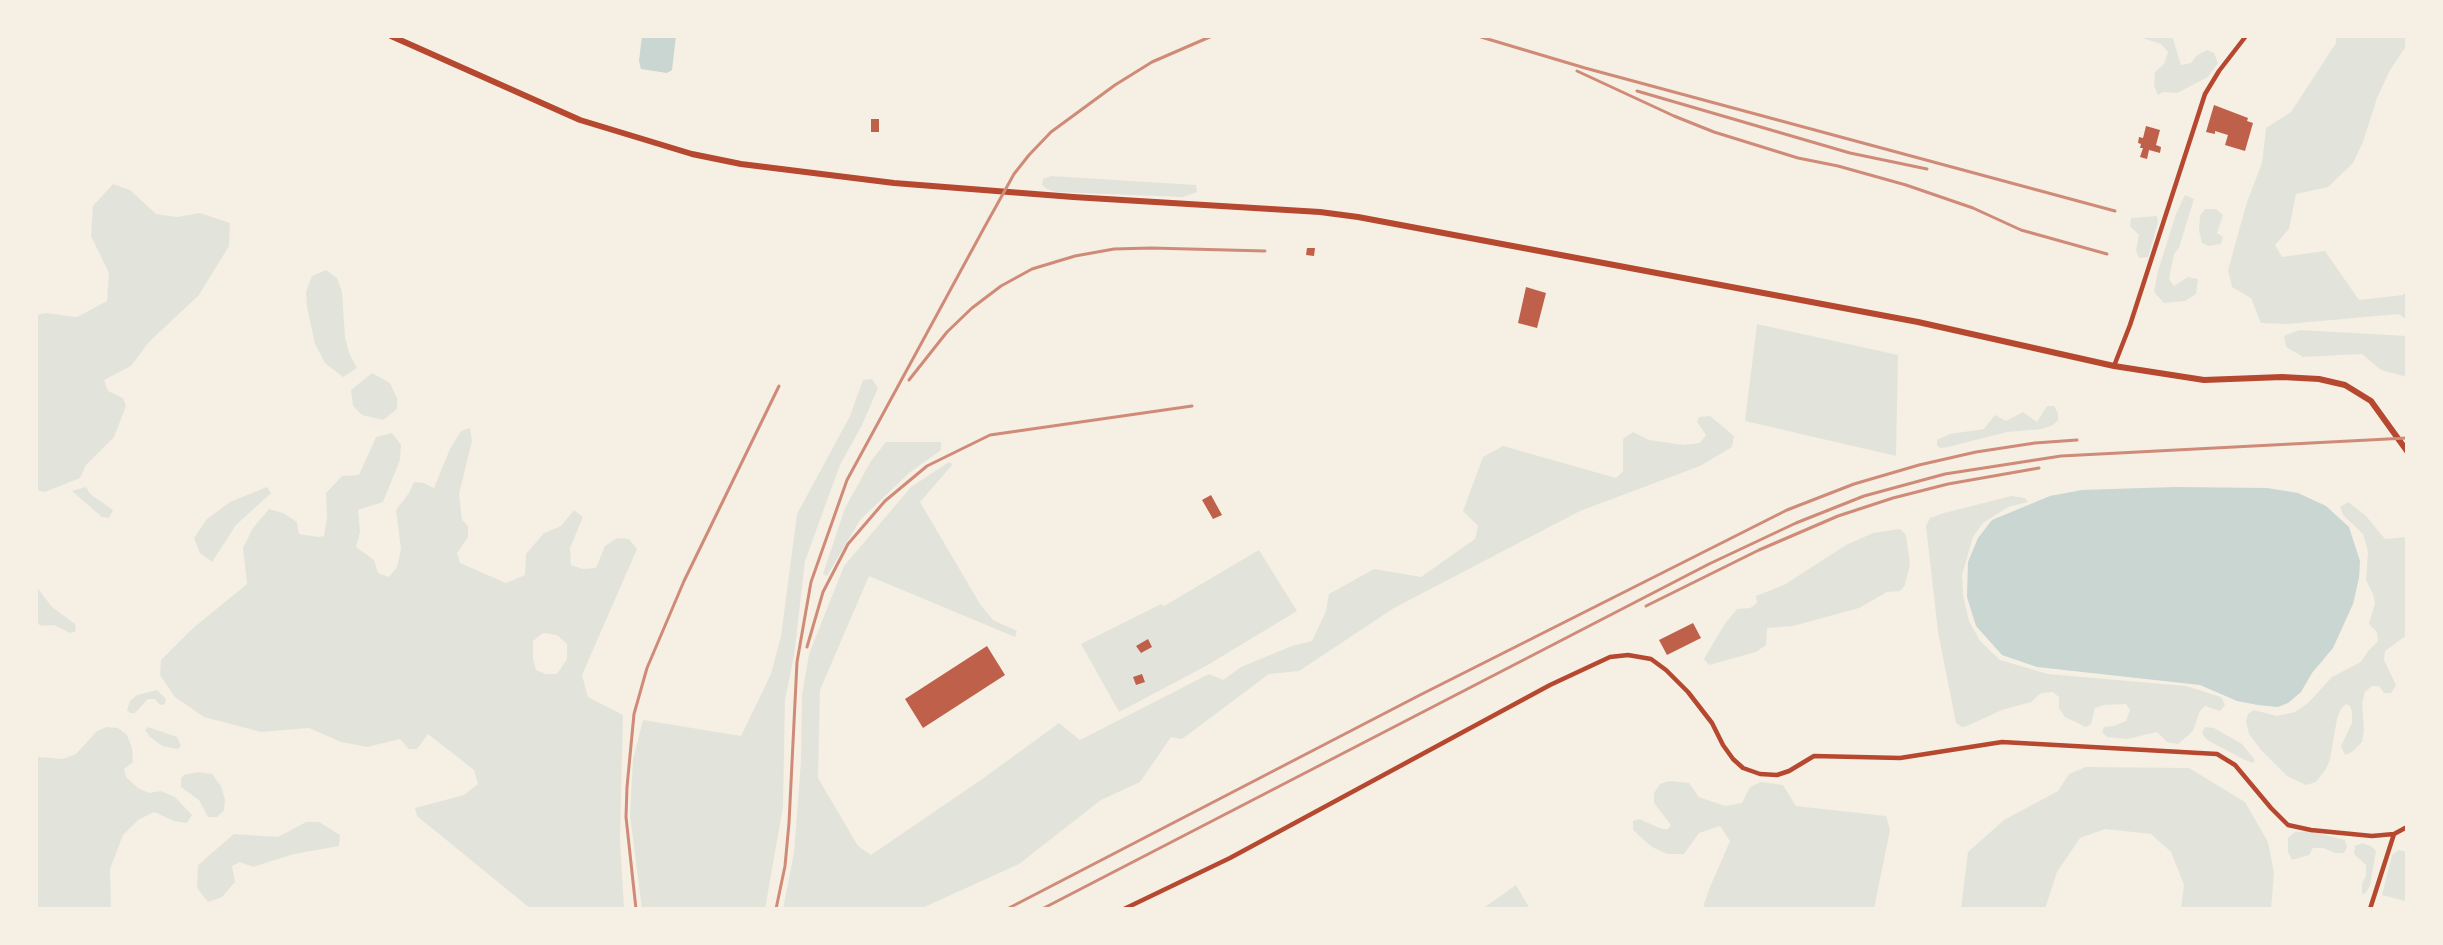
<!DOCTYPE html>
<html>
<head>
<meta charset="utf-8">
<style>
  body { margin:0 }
  #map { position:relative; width:2443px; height:945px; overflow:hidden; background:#f6efe4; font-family:"Nunito Sans",sans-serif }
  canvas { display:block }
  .frame { position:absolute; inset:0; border:38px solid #f6efe4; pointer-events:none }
</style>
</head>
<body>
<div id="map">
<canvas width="2443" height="945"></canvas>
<div class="frame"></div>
</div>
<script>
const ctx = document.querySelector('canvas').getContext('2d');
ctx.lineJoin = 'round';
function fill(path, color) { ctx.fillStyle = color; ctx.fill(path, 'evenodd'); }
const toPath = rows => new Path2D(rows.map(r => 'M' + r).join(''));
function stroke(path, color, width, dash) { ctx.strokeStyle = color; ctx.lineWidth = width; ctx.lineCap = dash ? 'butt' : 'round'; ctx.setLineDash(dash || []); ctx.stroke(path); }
fill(toPath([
  [2136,36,2172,36,2181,65,2191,63,2196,56,2207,50,2214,53,2218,63,2208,77,2177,93,2163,92,2158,95,2154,86,2155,72,2164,64,2168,52,2161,44],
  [2336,36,2407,36,2407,45,2390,70,2377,98,2363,142,2353,163,2328,187,2296,194,2289,229,2275,245,2282,257,2325,251,2359,300,2403,295,2407,291,2407,320,2399,314,2287,324,2261,323,2251,298,2232,287,2228,270,2247,202,2262,163,2266,128,2291,112,2336,43],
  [1051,176,1196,185,1197,192,1183,197,1056,192,1047,189,1042,185,1043,179],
  [113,184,130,190,156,214,177,217,200,213,230,223,229,246,199,295,149,342,131,366,104,380,108,391,123,398,126,406,114,437,86,465,80,478,45,492,36,490,36,315,46,313,77,317,107,301,109,273,91,236,93,206],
  [2185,195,2194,199,2179,248,2174,254,2169,279,2174,286,2188,277,2198,279,2196,294,2185,301,2164,303,2154,292,2158,271,2176,214],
  [2205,209,2216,209,2223,215,2217,233,2223,237,2221,244,2209,246,2202,243,2199,231,2200,216],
  [2157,216,2158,222,2148,257,2139,258,2136,250,2139,235,2130,226,2131,218],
  [326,270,337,278,342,292,345,337,349,353,357,368,343,377,325,363,315,344,307,307,306,292,312,276],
  [1757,324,1898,355,1896,456,1745,421],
  [2299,330,2407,336,2407,377,2381,370,2362,354,2303,357,2286,347,2284,336],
  [372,373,390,383,397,398,397,409,383,420,362,415,353,406,351,390],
  [872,379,878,388,862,425,840,465,805,561,794,656,785,700,783,807,765,909,642,909,630,815,633,759,643,720,741,736,771,674,781,636,797,514,850,416,863,380],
  [2047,406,2054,406,2058,413,2058,420,2053,425,2042,429,2007,432,1948,447,1940,448,1937,445,1937,440,1950,434,1984,429,1995,415,2006,421,2023,412,2037,422],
  [1710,416,1734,436,1732,447,1700,466,1580,511,1394,608,1299,671,1269,674,1182,739,1171,737,1140,782,1101,800,1019,864,920,909,783,909,794,853,801,761,802,695,809,654,844,566,911,487,949,462,953,464,920,502,980,604,993,620,1017,631,1015,637,869,576,820,690,818,778,858,846,871,855,985,777,1059,723,1080,740,1209,674,1223,680,1241,667,1292,646,1312,641,1326,611,1329,594,1374,569,1421,577,1475,539,1478,526,1463,511,1483,457,1503,446,1616,478,1623,471,1623,439,1633,432,1649,440,1684,445,1700,443,1706,435,1697,422,1699,417],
  [470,428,472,441,459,494,462,520,468,526,468,537,457,553,460,563,506,583,525,575,526,554,544,533,561,526,574,510,583,517,570,548,571,565,583,569,596,568,605,546,617,538,629,539,637,549,582,675,588,697,623,715,620,839,624,909,531,909,417,816,415,808,464,795,478,784,474,770,428,734,417,749,409,749,400,739,367,747,341,742,309,728,261,732,204,717,175,697,160,675,161,660,192,629,247,584,243,548,253,528,269,509,283,513,297,522,299,534,318,537,324,536,327,517,326,493,342,476,359,475,376,437,392,433,401,445,400,460,383,502,358,510,360,532,356,547,374,560,378,573,389,577,397,567,401,549,396,510,409,493,414,482,424,483,434,488,450,449,461,431],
  [543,633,557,635,567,644,567,659,557,674,546,674,536,670,533,659,533,641],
  [886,442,941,442,941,450,909,473,860,520,827,576,823,574,845,508,871,461],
  [86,487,90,494,113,510,109,518,102,517,72,491],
  [267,487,271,493,236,525,212,562,200,553,194,538,207,519,230,502],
  [2011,496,2025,498,2028,502,2008,507,1983,523,1973,537,1962,575,1963,595,1969,621,1980,641,2000,660,2048,674,2186,686,2221,697,2225,705,2220,711,2205,706,2200,711,2193,731,2178,744,2167,742,2157,732,2127,739,2107,737,2102,732,2104,727,2114,726,2126,721,2130,710,2126,704,2104,705,2095,708,2091,724,2086,727,2065,717,2059,708,2059,697,2053,692,2041,693,2031,702,2002,710,1967,726,1962,727,1956,723,1938,632,1926,526,1930,518,1944,513],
  [2348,502,2366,516,2385,539,2407,537,2407,635,2385,651,2384,660,2396,685,2391,693,2384,693,2379,686,2372,686,2365,692,2362,703,2364,731,2362,742,2352,752,2345,755,2341,746,2352,723,2352,712,2350,706,2346,704,2341,709,2337,719,2330,759,2326,769,2316,782,2306,785,2287,776,2261,750,2249,734,2246,721,2248,714,2254,710,2277,716,2295,712,2308,703,2332,677,2361,662,2368,651,2378,641,2377,632,2369,624,2375,603,2373,594,2366,580,2368,552,2363,534,2343,515,2340,507],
  [1900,529,1906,535,1910,565,1905,585,1900,591,1887,592,1859,608,1793,626,1767,628,1766,645,1756,652,1709,665,1704,659,1724,625,1737,609,1750,608,1757,603,1756,596,1784,585,1846,545,1873,533],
  [1259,550,1297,611,1206,666,1119,712,1081,644,1161,604,1164,606],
  [36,586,52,607,75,624,76,631,70,633,54,625,41,626,36,622],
  [157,690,166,699,165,704,160,705,155,699,148,699,135,713,130,713,127,710,130,701,137,695],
  [107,727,118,728,127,735,132,748,133,762,124,769,126,777,138,788,149,793,161,791,175,797,192,815,187,823,174,821,154,812,138,820,123,835,110,869,111,909,36,909,36,753,39,757,63,759,76,754,97,731],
  [148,727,177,737,181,746,178,749,162,746,150,737,145,730],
  [2205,727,2214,728,2242,744,2255,760,2253,763,2247,761,2207,740,2202,733],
  [2086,767,2189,768,2245,802,2268,842,2274,873,2271,909,2181,909,2184,885,2171,852,2151,834,2105,829,2080,838,2057,872,2045,909,1961,909,1968,852,2004,820,2058,791,2069,774],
  [198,772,212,774,221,786,225,800,224,810,217,817,208,817,199,800,181,787,181,778,184,775],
  [1669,781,1689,783,1699,797,1725,806,1742,803,1750,787,1761,782,1783,785,1796,806,1886,816,1890,830,1874,909,1705,909,1704,904,1710,887,1730,841,1720,826,1699,833,1684,854,1667,854,1652,847,1633,830,1633,821,1639,819,1662,829,1668,829,1671,825,1654,803,1654,793,1660,784],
  [306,822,319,822,340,835,339,846,294,854,253,867,240,862,232,866,235,882,222,897,208,902,197,888,198,865,234,834,278,837],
  [2309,831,2345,840,2347,847,2344,853,2335,853,2323,848,2313,848,2309,855,2292,860,2288,852,2288,838,2295,832],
  [2362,843,2371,846,2376,851,2370,885,2366,893,2362,894,2362,884,2366,875,2366,865,2354,854,2355,846],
  [2399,850,2407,852,2405,901,2382,895,2392,855],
  [1516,885,1530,909,1482,909]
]), '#e2e4dc');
fill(toPath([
  [642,36,676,36,672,70,667,73,641,69,639,61],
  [2175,487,2267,488,2298,493,2326,506,2349,527,2360,561,2359,578,2353,604,2333,648,2312,673,2301,692,2288,703,2278,707,2258,705,2237,701,2200,685,2037,667,2002,655,1976,626,1967,597,1968,562,1978,538,1992,520,2050,496,2082,490]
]), '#c9d6d2');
fill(toPath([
  [2214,105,2248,118,2247,121,2253,123,2245,151,2225,145,2228,135,2215,131,2215,134,2206,132],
  [871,119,879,119,879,132,871,132],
  [2146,126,2160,130,2156,145,2161,147,2160,153,2149,150,2147,159,2140,157,2143,148,2140,148,2141,144,2138,143,2139,137,2143,138],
  [1307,248,1315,248,1314,256,1306,255],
  [1526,287,1546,293,1537,328,1518,323],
  [1211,495,1222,515,1213,519,1202,500],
  [1693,623,1701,638,1667,655,1659,640],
  [1148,639,1152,647,1141,653,1136,646],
  [987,646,1005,675,923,728,905,699],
  [1142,674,1145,682,1136,685,1133,677]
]), '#bf614a');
stroke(toPath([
  [2114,366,2130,325,2205,94,2219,71,2246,36],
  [1124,909,1230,858,1550,685,1610,657,1628,655,1651,659,1666,670,1688,692,1712,723,1723,745,1733,759,1743,768,1760,774,1777,775,1789,771,1814,756,1900,758,2002,742,2217,754,2235,765,2271,808,2288,825,2311,830,2372,836,2394,834,2407,827],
  [2370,909,2394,834]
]), '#b5482f', 4.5);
stroke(toPath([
  [391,36,580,120,692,154,741,164,894,183,1073,197,1320,212,1358,217,1918,322,2114,366,2204,380,2282,377,2319,379,2345,385,2371,401,2407,451]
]), '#b5482f', 6);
stroke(toPath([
  [1481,37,1585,68,2115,211],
  [1577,71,1674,116,1714,132,1798,158,1838,166,1906,185,1973,208,2021,230,2107,254],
  [1637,91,1850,153,1927,169],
  [909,380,947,332,972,308,1001,286,1032,269,1075,256,1114,249,1151,248,1265,251],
  [1646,606,1759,550,1838,516,1893,498,1948,484,2039,468],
  [807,647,823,592,848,544,885,501,927,466,990,435,1192,406],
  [636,909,626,817,627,787,634,714,647,668,684,581,779,386],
  [776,909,785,866,789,823,797,662,811,582,847,480,984,228,1014,174,1029,155,1051,132,1115,85,1152,62,1212,36],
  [1007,909,1420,695,1787,510,1854,484,1919,465,1976,452,2035,443,2077,440],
  [1042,909,1709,564,1796,523,1864,496,1945,474,2061,456,2407,438]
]), '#cf8b77', 3);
</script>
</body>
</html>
